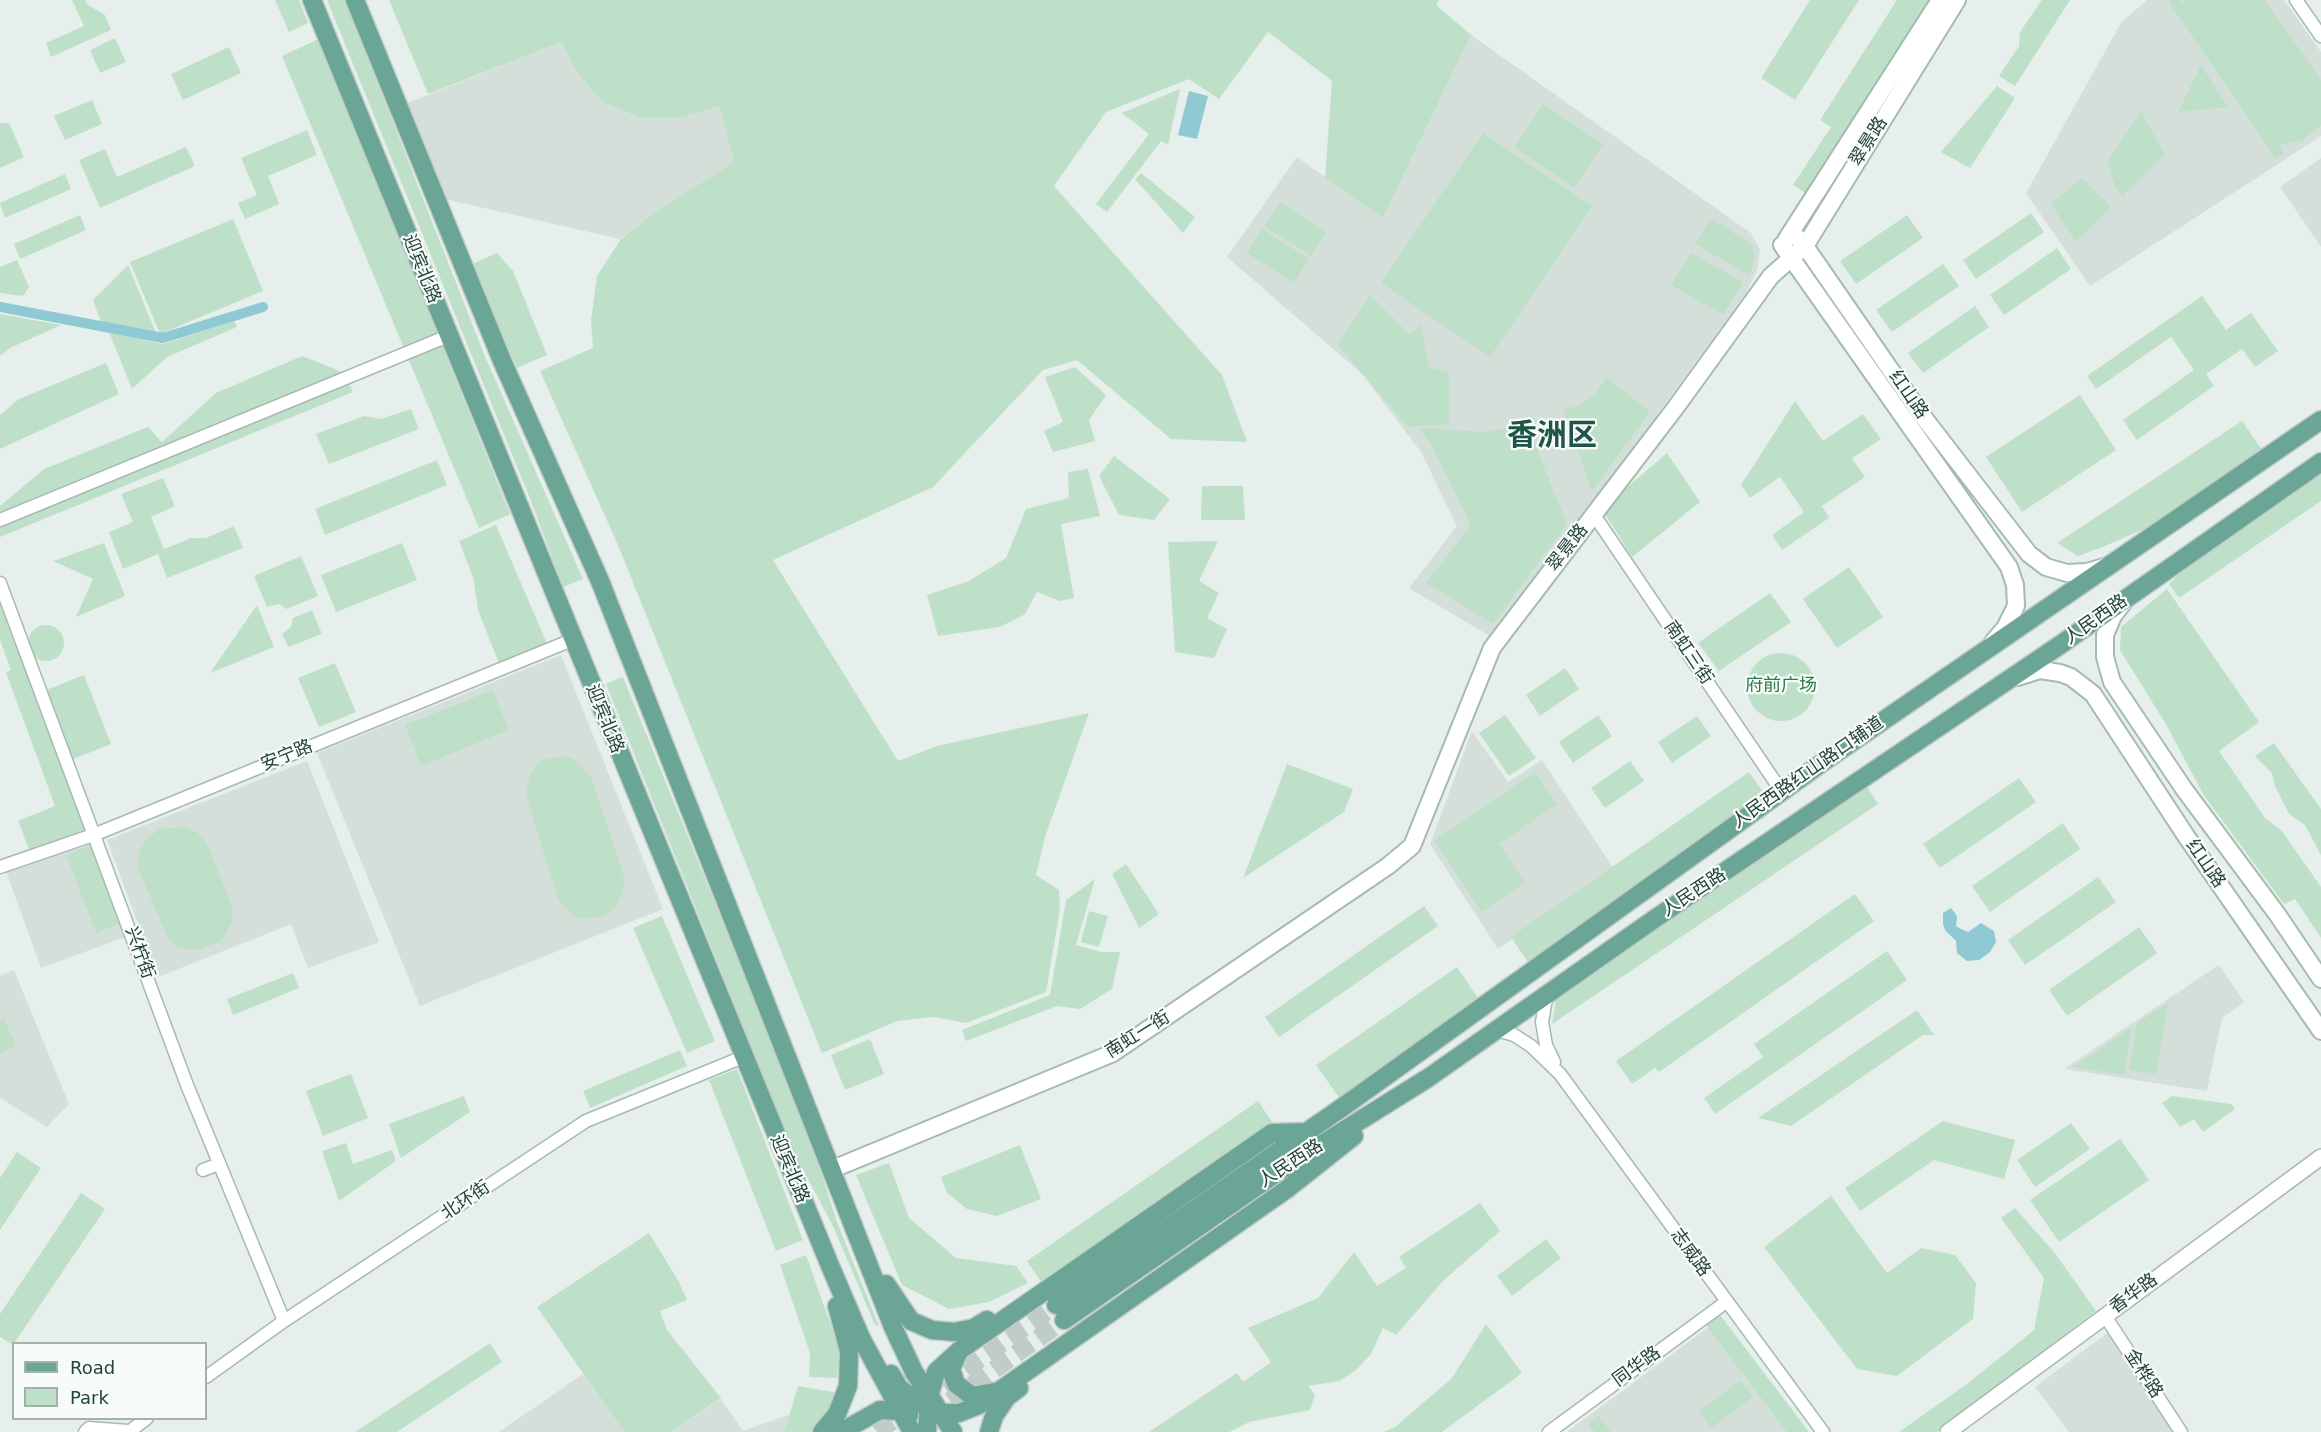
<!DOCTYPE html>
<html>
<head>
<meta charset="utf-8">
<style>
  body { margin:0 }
  #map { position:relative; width:2321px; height:1432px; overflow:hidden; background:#e6efeb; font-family:"DejaVu Sans",sans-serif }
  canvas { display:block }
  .legend { position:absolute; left:12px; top:1342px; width:195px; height:78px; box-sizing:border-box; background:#f7fbf9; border:2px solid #a3b1ad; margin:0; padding:8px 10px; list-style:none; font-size:18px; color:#24423a }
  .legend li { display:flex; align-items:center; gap:12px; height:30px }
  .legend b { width:30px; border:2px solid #a3b1ad }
</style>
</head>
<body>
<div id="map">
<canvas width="2321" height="1432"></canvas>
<ul class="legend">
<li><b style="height:8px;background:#6aa596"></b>Road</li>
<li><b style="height:16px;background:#bfe0c8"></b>Park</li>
</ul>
</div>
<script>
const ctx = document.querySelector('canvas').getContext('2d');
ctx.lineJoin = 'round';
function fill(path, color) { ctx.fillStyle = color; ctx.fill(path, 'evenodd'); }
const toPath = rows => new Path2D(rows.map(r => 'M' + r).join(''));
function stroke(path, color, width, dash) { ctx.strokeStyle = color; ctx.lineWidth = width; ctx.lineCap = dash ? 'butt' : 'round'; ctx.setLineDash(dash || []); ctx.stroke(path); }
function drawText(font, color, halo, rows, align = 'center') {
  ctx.font = font + ' "DejaVu Sans","Noto Sans SC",sans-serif'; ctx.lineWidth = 4.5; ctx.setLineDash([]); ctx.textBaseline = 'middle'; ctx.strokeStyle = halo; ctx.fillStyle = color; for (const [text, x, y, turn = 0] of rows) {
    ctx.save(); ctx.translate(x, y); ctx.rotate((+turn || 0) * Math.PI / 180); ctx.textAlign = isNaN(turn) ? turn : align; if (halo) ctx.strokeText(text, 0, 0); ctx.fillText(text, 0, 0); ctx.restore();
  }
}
fill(toPath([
  [2147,0,2284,0,2321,52,2321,136,2090,286,2026,193,2121,23],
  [1471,35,1751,233,1760,250,1757,270,1745,295,1493,638,1409,588,1457,526,1421,452,1362,374,1227,257,1297,157,1383,218],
  [562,42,575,70,602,102,638,117,681,118,719,106,734,162,652,214,620,239,436,197,400,106],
  [2321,158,2321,247,2280,187],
  [561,655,663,909,420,1006,317,753],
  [1472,731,1508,782,1542,760,1614,869,1498,949,1430,844],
  [307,761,379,942,308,968,291,924,158,977,107,840],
  [93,839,128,936,41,968,6,871],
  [2219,965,2244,1002,2222,1018,2207,1091,2064,1069],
  [14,970,69,1104,47,1127,0,1098,0,976],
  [1718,1320,1801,1432,1567,1432],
  [2110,1331,2177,1432,2069,1432,2035,1387],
  [583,1374,624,1432,499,1432],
  [844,1395,822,1432,670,1432,721,1399,743,1431]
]), '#d4dfda');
fill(toPath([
  [72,0,85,0,88,5,105,15,111,30,51,57,46,43,84,26],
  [275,0,299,0,308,23,289,32],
  [327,0,345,0,484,354,583,579,563,587,529,496],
  [389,0,1439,0,1436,5,1471,35,1383,218,1325,178,1332,81,1268,32,1219,99,1189,79,1106,112,1054,186,1222,375,1247,442,1171,439,1077,360,1043,370,933,487,773,560,898,761,937,746,1089,713,1045,837,1036,875,1059,890,1060,909,1046,992,966,1023,933,1017,897,1021,822,1053,618,545,540,371,593,348,591,321,597,276,621,239,652,214,734,162,719,106,681,118,638,117,602,102,575,70,562,42,428,94],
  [1810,0,1859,0,1795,100,1761,78],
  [1897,0,1934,0,1810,196,1793,185,1831,127,1820,120],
  [2042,0,2070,0,2015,86,1999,76,2019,46,2020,32],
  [2172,0,2180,0,2183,3,2184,0,2265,0,2321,80,2321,125,2301,141,2279,145,2284,153,2276,159,2169,2],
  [115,38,126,62,100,73,90,50],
  [319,39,510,514,479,528,282,56],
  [229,47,241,73,183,100,171,74],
  [2201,65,2228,107,2178,112],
  [1997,86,2015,98,1970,168,1941,152],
  [1180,89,1168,145,1161,141,1107,212,1096,204,1149,134,1122,113],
  [92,100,102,124,65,140,54,116],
  [1543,104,1603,144,1574,188,1514,147],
  [2141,112,2165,154,2123,196,2116,190,2107,162],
  [0,123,9,123,24,157,0,168],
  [307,130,317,155,268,176,279,204,245,219,238,203,257,195,241,158],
  [1483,133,1592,206,1490,357,1381,283],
  [186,147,195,166,100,208,79,160,105,149,117,177],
  [1141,173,1195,217,1183,233,1135,179],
  [65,174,71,189,5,218,0,203],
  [2082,178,2111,207,2076,242,2051,204],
  [1280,202,1327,232,1311,256,1264,226],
  [2031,213,2044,232,1976,279,1963,260],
  [80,215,86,230,20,259,14,244],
  [1907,215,1923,238,1856,284,1840,261],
  [1711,218,1752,245,1755,259,1749,275,1695,244],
  [233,219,263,291,160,334,130,262],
  [1262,229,1309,259,1294,283,1247,253],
  [2057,248,2071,269,2004,315,1990,295],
  [497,253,513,271,547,355,517,368,472,264],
  [1691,253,1743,282,1723,315,1671,285],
  [17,260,29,287,23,296,0,293,0,267],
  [1943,264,1959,286,1892,332,1876,310],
  [128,265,156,333,102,324,93,300],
  [1370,295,1410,335,1421,325,1429,367,1449,373,1450,425,1408,427,1338,345],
  [2202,296,2226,330,2251,313,2278,351,2255,367,2242,349,2206,374,2214,386,2137,440,2123,420,2194,370,2171,337,2096,389,2087,376],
  [1975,306,1989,327,1923,373,1908,353],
  [0,314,61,325,10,348,0,356],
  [234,321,237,327,167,357,132,389,109,332,163,344],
  [302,356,345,373,353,392,0,537,0,506,44,469,148,427,162,442,216,393],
  [106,363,119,394,0,449,0,415,19,399],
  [1075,367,1106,395,1089,420,1095,441,1053,452,1044,431,1063,422,1045,377],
  [1607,377,1650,412,1592,491,1563,410,1579,405,1595,394],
  [2080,395,2116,450,2022,512,1986,457],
  [1795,401,1823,441,1863,414,1881,439,1852,458,1865,477,1822,506,1829,518,1782,550,1772,535,1804,512,1780,477,1750,498,1741,485],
  [411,409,419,429,329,464,316,434,364,416,381,419],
  [2242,421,2267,457,2172,517,2105,546,2078,556,2057,543],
  [1527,425,1567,524,1493,624,1426,583,1471,525,1433,448,1419,428,1486,432],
  [1667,453,1700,502,1632,557,1602,509],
  [1114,456,1170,499,1154,520,1119,515,1099,476],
  [437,460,447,485,325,535,315,509],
  [2321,467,2321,501,2179,598,2169,584,2219,535],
  [1088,469,1100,516,1061,524,1074,598,1060,601,1037,592,1025,614,1000,627,938,636,927,595,969,581,1006,558,1026,509,1069,498,1068,472],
  [163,478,175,506,151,517,164,549,191,538,206,538,234,526,243,548,167,578,158,554,123,569,109,532,133,522,121,494],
  [1202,486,1243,486,1245,520,1201,520],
  [496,525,548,646,500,666,478,610,473,577,459,541],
  [1218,541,1199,581,1219,593,1207,618,1227,629,1214,658,1175,652,1168,542],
  [104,543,125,596,76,617,93,579,53,561],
  [402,543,417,580,336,612,321,575],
  [301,556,318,596,287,609,279,604,267,607,254,576],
  [1849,567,1883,617,1837,648,1803,599],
  [2167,589,2259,722,2219,751,2265,818,2282,831,2321,887,2321,938,2295,899,2284,904,2203,794,2167,726,2120,650,2121,627],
  [1770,593,1791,622,1719,671,1698,643],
  [0,599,91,832,31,854,18,821,55,806,6,672,11,670,0,640],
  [257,605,274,647,210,673],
  [312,610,322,634,288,647,282,634,291,627,293,618],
  '28 643a18 18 0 1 1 36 0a18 18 0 1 1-36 0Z',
  '1747 687a34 34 0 1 1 68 0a34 34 0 1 1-68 0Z',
  [335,663,356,712,319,727,298,678],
  [1565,668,1579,689,1540,716,1526,695],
  [84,675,111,744,71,760,44,691],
  [623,677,807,1129,837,1222,879,1326,875,1325,833,1226,793,1151,606,684],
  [493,690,509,730,421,766,405,725],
  [1505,715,1536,758,1509,776,1479,733],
  [1598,715,1612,736,1573,763,1559,742],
  [1697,716,1711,736,1672,763,1658,742],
  [2274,743,2321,809,2321,855,2305,825,2289,814,2275,786,2272,773,2255,756],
  [564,756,574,759,590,775,624,877,623,890,617,905,605,915,596,918,576,918,558,900,526,794,530,774,537,764,546,758],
  [1630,761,1644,781,1605,808,1591,788],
  [1287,764,1353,789,1344,812,1243,878],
  [1535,772,1557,804,1499,844,1525,883,1482,912,1434,840],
  [1749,772,1768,799,1530,965,1511,937],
  [2019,778,2036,802,1940,868,1923,844],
  [1864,782,1878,804,1552,1024,1557,993],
  [2063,823,2080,849,1990,912,1972,886],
  [183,827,197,832,207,844,233,909,232,923,221,941,199,950,179,948,169,940,137,866,139,852,147,838,160,829],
  [91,845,121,923,96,933,66,855],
  [1126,864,1159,914,1139,928,1112,874],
  [2098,877,2116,902,2025,965,2008,940],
  [1095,879,1076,945,1101,952,1120,952,1112,989,1080,1009,1057,1006,966,1041,962,1030,1050,995,1066,900],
  [1855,894,1874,921,1659,1072,1655,1068,1632,1084,1616,1061],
  [1424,906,1438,926,1279,1037,1265,1017],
  [1089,911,1108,916,1099,947,1081,942],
  [662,916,715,1041,687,1053,633,928],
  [2139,927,2157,953,2067,1016,2049,990],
  [1887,951,1907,980,1715,1114,1704,1098,1763,1057,1754,1044],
  [1457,967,1480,1001,1340,1099,1316,1065],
  [293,973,299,988,233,1015,227,999],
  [2168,1003,2156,1074,2129,1070,2137,1023],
  [1917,1010,1934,1035,1923,1035,1791,1126,1758,1118],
  [4,1019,16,1046,0,1053,0,1021],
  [2132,1027,2124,1075,2073,1067],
  [870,1039,884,1074,845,1090,831,1055],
  [680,1050,687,1066,590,1108,583,1091],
  [737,1069,803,1240,776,1251,709,1080],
  [351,1074,368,1118,323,1136,306,1091],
  [464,1096,470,1112,401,1158,389,1124],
  [2172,1096,2231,1104,2235,1109,2203,1132,2194,1119,2180,1127,2162,1103],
  [1258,1101,1274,1125,1043,1285,1027,1261],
  [1943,1121,2015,1140,2004,1179,1934,1160,1860,1211,1845,1188],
  [2071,1123,2090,1149,2035,1187,2017,1160],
  [2120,1139,2149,1180,2059,1242,2030,1200],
  [346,1143,353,1164,392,1150,396,1161,339,1201,322,1151],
  [1020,1145,1041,1199,997,1216,967,1209,947,1193,941,1177],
  [17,1152,41,1168,0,1230,0,1178],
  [889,1163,909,1218,956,1258,1016,1266,1028,1283,989,1302,949,1309,902,1285,856,1175],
  [81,1193,105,1209,13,1345,0,1337,0,1314],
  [1831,1196,1887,1273,1921,1248,1955,1255,1976,1283,1973,1319,1897,1376,1857,1369,1764,1247],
  [1480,1203,1500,1231,1444,1280,1396,1335,1383,1328,1371,1354,1356,1370,1339,1381,1308,1386,1315,1395,1310,1410,1249,1422,1229,1432,1149,1432,1237,1373,1243,1382,1271,1362,1248,1328,1318,1298,1354,1252,1377,1286,1406,1268,1399,1257],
  [2015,1208,2054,1252,2096,1311,1937,1432,1899,1432,1967,1384,2034,1330,2044,1278,2001,1218],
  [649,1233,679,1282,687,1300,660,1311,667,1330,721,1398,670,1432,624,1432,537,1307],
  [1546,1239,1561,1258,1512,1296,1497,1276],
  [806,1255,839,1348,837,1378,809,1377,810,1353,780,1265],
  [1720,1315,1809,1432,1787,1432,1706,1325],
  [1486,1324,1522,1373,1442,1432,1384,1432,1395,1427,1452,1378],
  [490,1343,502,1362,397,1432,355,1432],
  [1741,1380,1753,1397,1711,1428,1699,1411],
  [798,1386,839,1393,815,1432,784,1432],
  [1599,1416,1611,1432,1595,1432,1589,1425]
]), '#bfe0c8');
fill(toPath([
  [1189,91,1208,96,1197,139,1178,135],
  [1951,908,1957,916,1956,926,1961,929,1968,932,1981,923,1994,931,1996,942,1990,952,1979,960,1967,961,1957,953,1956,941,1945,930,1943,924,1943,913]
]), '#8ec9d4');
stroke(toPath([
  [0,307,163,338,263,307]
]), '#8ec9d4', 10);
stroke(toPath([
  [877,1432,1056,1305],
  [906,1432,1064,1320]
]), '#bfccc8', 18, [18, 9]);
const minor = toPath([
  [2296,0,2321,36],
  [1594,515,1782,792],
  [0,520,448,336],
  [0,583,187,1085,284,1321],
  [0,867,96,834,572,640],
  [1547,993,1542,1022,1546,1045,1554,1062],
  [1494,1029,1514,1035,1531,1046,1560,1074,1823,1432],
  [203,1170,219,1164],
  [2105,1316,2181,1432],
  [206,1377,284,1321,586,1121,743,1057],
  [85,1432,89,1428,128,1431],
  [129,1432,147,1418],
  [1549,1432,1726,1302]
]);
const tertiary = toPath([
  [1948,1432,2321,1157]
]);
const secondary = toPath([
  [1792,232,1805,246,1921,414,2029,554,2046,567,2067,573,2087,572,2104,567],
  [1786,240,1940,0],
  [1782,245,2009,567,2015,585,2016,606,2005,628,1993,642],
  [2123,603,2113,616,2105,635,2105,657,2112,682,2184,789,2277,914,2321,979],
  [2018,677,2040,670,2060,673,2071,677,2093,694,2186,836,2321,1031],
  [833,1169,1113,1053,1388,866,1412,846,1492,648,1676,407,1771,276,1805,246,1957,0]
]);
const primary = toPath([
  [312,0,831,1268,861,1338,912,1432],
  [355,0,503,363,600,581,893,1327,914,1372,953,1432],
  [886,1284,911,1321,932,1330,954,1332,974,1328,987,1320],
  [1056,1305,1340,1109,1823,762,2321,420],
  [1064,1320,1279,1171,1428,1078,1653,920,2060,645,2321,462],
  [959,1351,951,1369,956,1384,972,1396,994,1392],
  [891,1374,899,1388,928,1409,940,1413,959,1413,979,1405,1287,1189,1354,1136],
  [822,1432,837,1414,848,1386,849,1351,837,1306],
  [841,1432,880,1410,900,1411,909,1415],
  [927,1432,929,1397,936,1372,960,1350,1272,1133,1306,1132],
  [989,1432,994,1416,1007,1397,1019,1388]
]);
stroke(minor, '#a8b8b2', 15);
stroke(tertiary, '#a8b8b2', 18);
stroke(secondary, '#a4bbb3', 20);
stroke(primary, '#c2cac8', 21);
stroke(minor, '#fff', 12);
stroke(tertiary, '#fff', 15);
stroke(secondary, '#fff', 16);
stroke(primary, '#6aa596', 18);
drawText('18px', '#24423a', '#f7fbf9', [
  ["翠景路",1869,142,-58],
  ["迎宾北路",421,269,68],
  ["红山路",1908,395,55],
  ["翠景路",1568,548,-52],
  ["人民西路",2096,620,-35],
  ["南虹三街",1688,653,56],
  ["迎宾北路",604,719,68],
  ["安宁路",287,756,-22],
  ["人民西路红山路口辅道",1808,773,-35],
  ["红山路",2205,864,55],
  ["人民西路",1694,893,-33],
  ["兴柠街",139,953,70],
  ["南虹一街",1138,1035,-32],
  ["人民西路",1291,1164,-33],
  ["迎宾北路",789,1169,67],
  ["北环街",466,1201,-34],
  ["志威路",1690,1253,54],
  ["香华路",2134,1294,-36],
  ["同华路",1637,1367,-36],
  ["金桦路",2143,1374,57]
]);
drawText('18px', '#2d7a4b', '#f7fbf9', [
  ["府前广场",1781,686]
]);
drawText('bold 30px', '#1f5548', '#f7fbf9', [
  ["香洲区",1552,437]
]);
</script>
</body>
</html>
